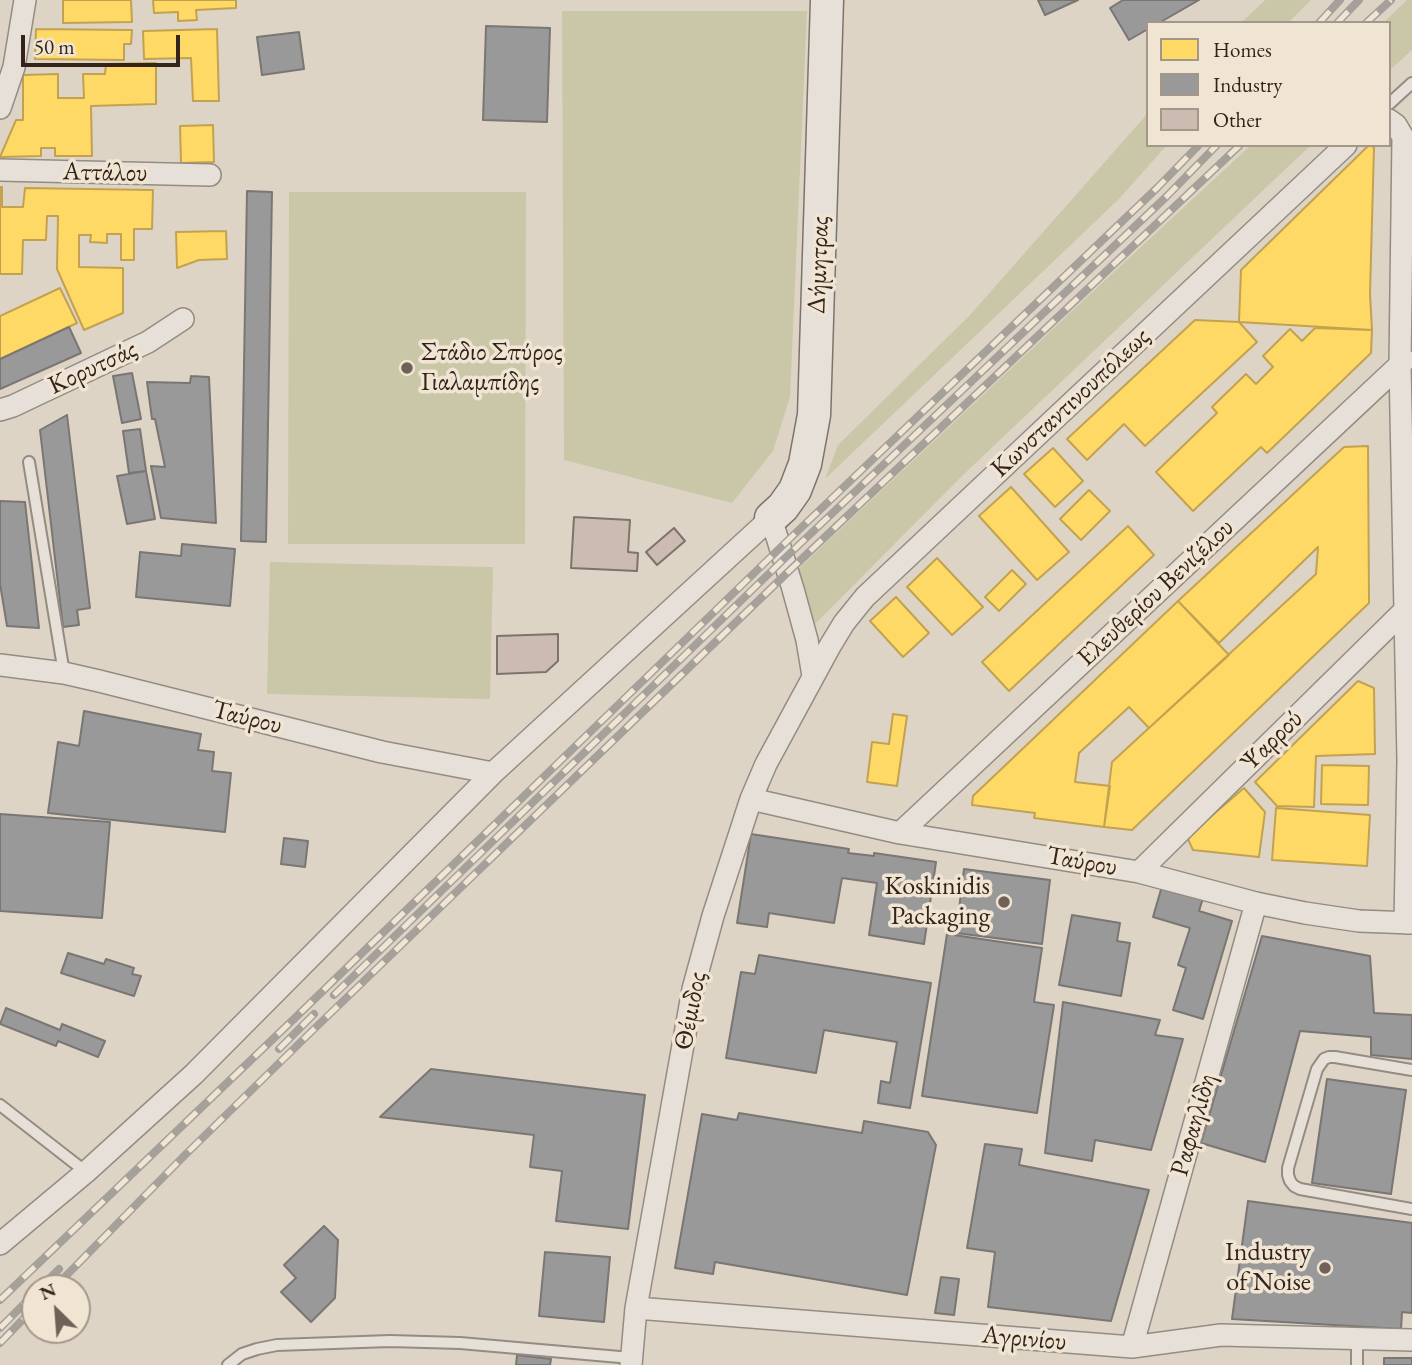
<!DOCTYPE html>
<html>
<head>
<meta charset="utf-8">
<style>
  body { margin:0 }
  #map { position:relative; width:1412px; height:1365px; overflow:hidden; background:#ded4c6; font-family:"EB Garamond",serif }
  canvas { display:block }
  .legend { position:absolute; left:1146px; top:21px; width:245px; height:126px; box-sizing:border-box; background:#f0e4d3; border:2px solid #a49789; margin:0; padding:9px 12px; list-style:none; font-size:21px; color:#33231b }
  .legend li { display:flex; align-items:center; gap:14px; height:35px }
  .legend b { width:35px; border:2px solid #a49789 }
  .north { position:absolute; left:21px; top:1274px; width:70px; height:70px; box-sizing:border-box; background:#f0e4d3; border:2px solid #a49789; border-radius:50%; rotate:335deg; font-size:19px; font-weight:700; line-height:28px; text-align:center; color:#33231b }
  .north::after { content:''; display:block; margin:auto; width:24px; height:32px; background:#6f6157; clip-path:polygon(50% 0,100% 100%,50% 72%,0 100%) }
  .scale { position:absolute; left:21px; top:35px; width:159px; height:32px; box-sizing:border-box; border:4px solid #33231b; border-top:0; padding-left:9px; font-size:21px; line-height:24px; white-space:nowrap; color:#33231b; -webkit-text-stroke:5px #f0e4d3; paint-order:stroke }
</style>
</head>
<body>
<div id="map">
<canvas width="1412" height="1365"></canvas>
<ul class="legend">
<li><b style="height:19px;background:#ffd966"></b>Homes</li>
<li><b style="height:19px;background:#999"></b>Industry</li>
<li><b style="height:19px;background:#ccbbb1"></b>Other</li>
</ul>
<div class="north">N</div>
<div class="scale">50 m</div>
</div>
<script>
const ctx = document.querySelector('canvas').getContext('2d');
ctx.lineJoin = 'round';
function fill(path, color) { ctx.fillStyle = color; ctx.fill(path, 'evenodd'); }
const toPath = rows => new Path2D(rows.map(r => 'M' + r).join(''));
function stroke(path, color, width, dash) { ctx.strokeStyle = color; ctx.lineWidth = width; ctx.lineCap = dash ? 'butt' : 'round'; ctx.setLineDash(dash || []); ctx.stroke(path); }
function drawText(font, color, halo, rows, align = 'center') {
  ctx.font = font + ' "EB Garamond",serif'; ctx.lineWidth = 7; ctx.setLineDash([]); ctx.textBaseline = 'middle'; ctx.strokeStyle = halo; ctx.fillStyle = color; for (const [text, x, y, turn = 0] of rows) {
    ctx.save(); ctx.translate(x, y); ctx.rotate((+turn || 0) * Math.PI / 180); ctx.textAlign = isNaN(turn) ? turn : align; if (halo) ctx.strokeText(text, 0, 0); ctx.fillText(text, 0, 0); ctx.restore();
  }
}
fill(toPath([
  [1265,0,1311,0,1288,23,1241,23],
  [1407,0,1412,0,1412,50,1389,71,1389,23,1383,23],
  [562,11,807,11,790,397,773,451,732,503,564,460],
  [1148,113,1148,145,1167,145,1120,198,825,479,838,445,970,315],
  [1251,145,1311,145,963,475,813,626,795,572,1087,297],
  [289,192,526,192,525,544,288,544],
  [270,562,493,567,490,699,267,694]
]), '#c9c7a8');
const homes = toPath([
  [63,0,131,0,132,22,63,23,63,0],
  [153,0,236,0,236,8,196,10,197,20,178,21,178,12,154,13,153,0],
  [36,29,132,30,131,44,124,44,124,60,35,59,36,29],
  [217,29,219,101,193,101,191,58,144,59,143,31,217,29],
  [156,63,156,104,91,106,92,156,55,156,55,148,41,148,41,156,0,157,16,120,23,120,23,75,58,74,58,98,84,98,83,74,105,74,106,64,156,63],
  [213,125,214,162,181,163,180,126,213,125],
  [1369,145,1374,147,1370,294,1372,330,1239,322,1241,270,1369,145],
  [0,187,2,187,2,207,23,207,25,188,153,190,152,229,134,229,134,260,121,260,121,234,107,234,107,243,90,242,91,235,79,235,79,267,123,268,123,313,84,330,57,269,58,216,47,216,46,240,23,240,22,274,0,274,0,187],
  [226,231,227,259,199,260,177,268,176,232,226,231],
  [60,288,77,323,0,359,0,316,60,288],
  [1195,320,1239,322,1257,342,1145,446,1124,424,1087,460,1067,439,1195,320],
  [1315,328,1372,330,1371,353,1267,453,1261,447,1193,511,1156,472,1217,413,1212,407,1246,374,1256,384,1273,367,1263,356,1290,329,1302,341,1315,328],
  [1368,446,1369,603,1132,830,1104,827,1112,762,1316,574,1318,547,1219,643,1178,601,1344,447,1368,446],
  [1053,448,1083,481,1055,507,1024,474,1053,448],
  [1011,487,1069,552,1037,580,979,516,1011,487],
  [1089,490,1110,511,1081,540,1060,519,1089,490],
  [1128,526,1154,555,1009,691,982,662,1128,526],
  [937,558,983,607,952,635,907,587,937,558],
  [1012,570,1026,584,999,611,985,597,1012,570],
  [896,597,929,633,903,657,870,621,896,597],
  [1178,601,1229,655,1149,728,1129,707,1079,753,1075,782,1110,786,1104,827,1034,818,1035,813,972,805,973,796,1178,601],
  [1358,681,1374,688,1375,754,1316,756,1314,807,1277,806,1255,782,1358,681],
  [893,714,907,716,897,786,867,782,872,742,889,744,893,714],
  [1322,765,1369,766,1368,805,1321,804,1322,765],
  [1244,788,1265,812,1259,857,1193,850,1187,837,1244,788],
  [1276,808,1370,815,1367,866,1272,860,1276,808]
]);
fill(homes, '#ffd966');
stroke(homes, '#c2a250', 2);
const industry = toPath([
  [1038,0,1078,0,1045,15,1038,0],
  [1123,0,1199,0,1159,23,1148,23,1148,29,1129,40,1110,8,1123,0],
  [486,26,550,28,547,122,483,120,486,26],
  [299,32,304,69,262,75,257,37,299,32],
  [247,191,272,192,266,542,241,541,247,191],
  [69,327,81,353,0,389,0,359,69,327],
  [132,373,141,419,122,423,113,376,132,373],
  [191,376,209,377,216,523,161,518,151,466,165,467,155,419,152,419,147,382,190,383,191,376],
  [67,415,90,608,77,610,79,625,63,627,40,430,67,415],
  [140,429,146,471,129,473,123,431,140,429],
  [146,471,155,519,127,524,117,476,146,471],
  [0,501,25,502,39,628,7,626,0,584,0,501],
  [182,544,235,549,230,606,136,597,140,552,181,556,182,544],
  [84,711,201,734,198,750,214,752,212,771,231,773,225,832,48,813,58,742,79,746,84,711],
  [0,814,110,822,102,918,0,911,0,814],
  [751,834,849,849,848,853,874,856,874,853,936,862,924,944,869,935,877,883,842,878,834,923,769,913,767,927,737,923,751,834],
  [284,838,308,841,305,867,281,864,284,838],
  [964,869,1050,880,1042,944,948,932,949,924,957,925,964,869],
  [1162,886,1203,898,1199,911,1232,921,1203,1019,1173,1010,1186,968,1178,965,1190,928,1153,917,1162,886],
  [1072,915,1120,923,1117,941,1130,943,1121,996,1059,985,1072,915],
  [947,934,1042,948,1034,1002,1054,1005,1037,1113,922,1096,947,934],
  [1262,936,1370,956,1374,1013,1412,1015,1412,1059,1371,1055,1371,1037,1300,1031,1265,1162,1201,1143,1262,936],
  [68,953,104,964,106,959,134,968,132,974,141,976,134,996,61,973,68,953],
  [759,955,931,983,910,1108,878,1103,881,1081,890,1083,897,1042,824,1030,816,1073,726,1058,741,972,755,974,759,955],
  [1063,1002,1160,1020,1155,1035,1183,1039,1151,1150,1095,1140,1092,1161,1045,1153,1063,1002],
  [6,1008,60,1030,62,1024,105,1041,98,1057,58,1041,56,1046,0,1024,6,1008],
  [431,1069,645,1095,628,1229,556,1221,562,1171,530,1167,534,1135,380,1117,431,1069],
  [1327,1079,1406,1090,1391,1194,1312,1183,1327,1079],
  [739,1113,862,1133,864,1121,928,1132,936,1145,907,1295,715,1262,713,1274,675,1268,702,1114,737,1120,739,1113],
  [985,1144,1022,1149,1019,1165,1149,1190,1111,1321,988,1307,995,1252,967,1248,985,1144],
  [1248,1201,1412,1223,1412,1313,1402,1312,1401,1329,1232,1319,1248,1201],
  [324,1226,338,1240,335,1298,311,1322,281,1292,296,1278,284,1265,324,1226],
  [545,1252,610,1257,604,1322,539,1316,545,1252],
  [941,1277,959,1279,954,1315,935,1313,941,1277],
  [517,1355,551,1359,550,1365,516,1365,517,1355],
  [1384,1358,1412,1358,1412,1365,1384,1365,1384,1358]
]);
fill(industry, '#999');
stroke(industry, '#7a7673', 2);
const building = toPath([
  [574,517,630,520,628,552,638,553,637,571,571,568,574,517],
  [674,528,685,541,657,565,646,552,674,528],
  [558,634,558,661,546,672,497,674,497,636,558,634]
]);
fill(building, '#ccbbb1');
stroke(building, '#7c746c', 2);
const lane = toPath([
  [1389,104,1412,83],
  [29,462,64,673],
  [1412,1070,1335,1057,1329,1057,1324,1059,1317,1069,1288,1168,1288,1175,1290,1181,1294,1186,1300,1189,1412,1209],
  [0,1105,86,1172],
  [228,1365,242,1354,257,1349,277,1345,390,1341,460,1343,631,1358],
  [1357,1365,1357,1338]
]);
const street = toPath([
  [0,108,14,67,25,0],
  [1389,120,1396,125,1403,137,1400,365,1408,760,1405,923],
  [0,170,210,175],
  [0,410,13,406,148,342,183,319],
  [0,665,64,673,99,681,382,752,493,773],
  [751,799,900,833,1139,872,1256,903,1305,913,1359,921,1412,923],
  [900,833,1405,360],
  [1139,872,1405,610],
  [0,1244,86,1172,194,1074,493,773,771,518,793,589,807,640,813,676],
  [636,1308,1132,1347,1221,1335,1412,1340],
  [1132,1347,1256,903],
  [631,1365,636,1308,693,989,713,916,751,799,766,764,830,646,844,623,865,597,1346,145]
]);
const secondary = toPath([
  [771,518,783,507,795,490,805,464,814,415,827,0]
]);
stroke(lane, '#948c83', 14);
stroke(street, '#948c83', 24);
stroke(secondary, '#7c746c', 35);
stroke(lane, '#e6e0d9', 10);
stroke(street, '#e6e0d9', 21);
stroke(secondary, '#e6e0d9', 32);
const rail = toPath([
  [1319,23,1340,0],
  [1337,23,1359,0],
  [1366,23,1391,0],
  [334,995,784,559,1166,197,1217,145],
  [279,1049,314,1014],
  [40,1288,59,1269],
  [54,1288,185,1155,311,1032,788,572,1240,145],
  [0,1300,297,1016,781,547,1157,188,1199,145],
  [0,1328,35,1293],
  [0,1343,35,1307]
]);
stroke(rail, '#a5a09a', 8);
stroke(rail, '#f0e4d3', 5, [16]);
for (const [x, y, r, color] of [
  [407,368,7,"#6f6157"],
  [1004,902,7,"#6f6157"],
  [1325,1268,7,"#6f6157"]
]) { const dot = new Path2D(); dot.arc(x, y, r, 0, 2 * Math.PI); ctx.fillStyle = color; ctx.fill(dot); stroke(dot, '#f0e4d3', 2.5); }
drawText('26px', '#33231b', '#f0e4d3', [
  ["Αττάλου",105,173,1],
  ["Δήμητρας",819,265,-88],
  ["Κορυτσάς",93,368,-25],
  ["Κωνσταντινουπόλεως",1071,403,-43],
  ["Ελευθερίου Βενιζέλου",1156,593,-43],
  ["Ταύρου",247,718,14],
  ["Ψαρρού",1272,741,-44],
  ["Ταύρου",1082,862,10],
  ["Θέμιδος",691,1011,-79],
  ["Ραφαηλίδη",1194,1125,-74],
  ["Αγρινίου",1024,1339,5]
]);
drawText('26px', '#33231b', '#f0e4d3', [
  ["Στάδιο Σπύρος",421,353,"left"],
  ["Γιαλαμπίδης",421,383,"left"],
  ["Koskinidis",990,887],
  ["Packaging",990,917],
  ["Industry",1311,1253],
  ["of Noise",1311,1283]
], 'right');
</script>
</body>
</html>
